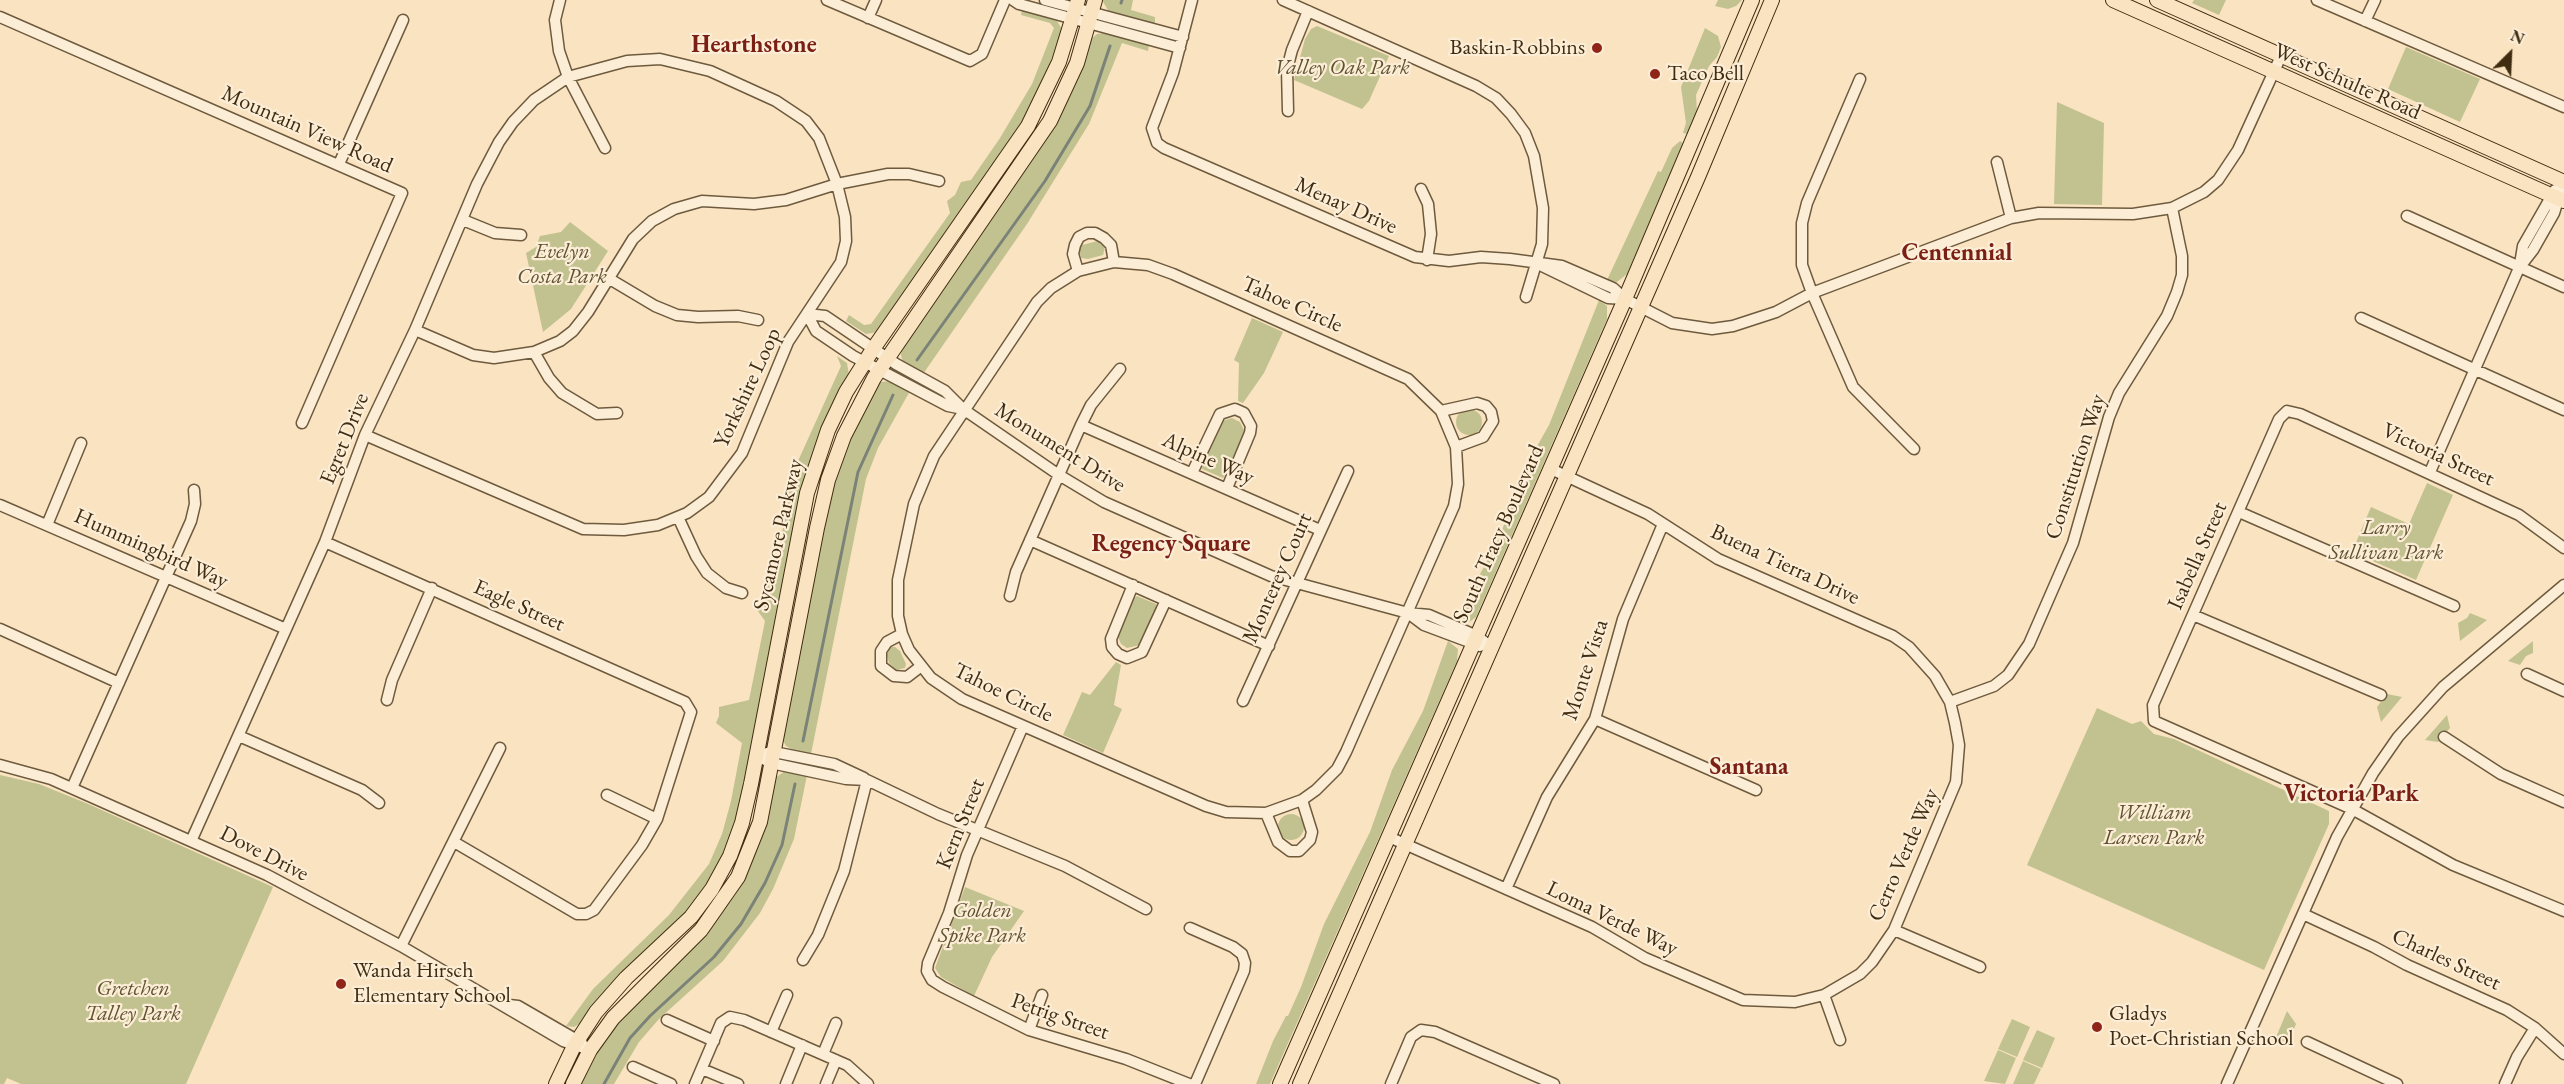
<!DOCTYPE html>
<html>
<head>
<meta charset="utf-8">
<style>
  body { margin:0 }
  #map { position:relative; width:2564px; height:1084px; overflow:hidden; background:#fae3c1; font-family:"EB Garamond",serif }
  canvas { display:block }
  .north { position:absolute; left:2480px; top:24px; width:60px; height:60px; -webkit-text-stroke:4px #fcedd7; paint-order:stroke; rotate:24deg; font-size:16px; font-weight:700; line-height:24px; text-align:center; color:#402d11 }
  .north::after { content:''; display:block; margin:auto; width:21px; height:27px; background:#402d11; clip-path:polygon(50% 0,100% 100%,50% 72%,0 100%) }
</style>
</head>
<body>
<div id="map">
<canvas width="2564" height="1084"></canvas>
<div class="north">N</div>
</div>
<script>
const ctx = document.querySelector('canvas').getContext('2d');
ctx.lineJoin = 'round';
function fill(path, color) { ctx.fillStyle = color; ctx.fill(path, 'evenodd'); }
const toPath = rows => new Path2D(rows.map(r => 'M' + r).join(''));
function stroke(path, color, width, dash) { ctx.strokeStyle = color; ctx.lineWidth = width; ctx.lineCap = dash ? 'butt' : 'round'; ctx.setLineDash(dash || []); ctx.stroke(path); }
function drawText(font, color, halo, rows, align = 'center') {
  ctx.font = font + ' "EB Garamond",serif'; ctx.lineWidth = 4.5; ctx.setLineDash([]); ctx.textBaseline = 'middle'; ctx.strokeStyle = halo; ctx.fillStyle = color; for (const [text, x, y, turn = 0] of rows) {
    ctx.save(); ctx.translate(x, y); ctx.rotate((+turn || 0) * Math.PI / 180); ctx.textAlign = isNaN(turn) ? turn : align; if (halo) ctx.strokeText(text, 0, 0); ctx.fillText(text, 0, 0); ctx.restore();
  }
}
fill(toPath([
  [1102,0,1133,0,1131,10,1155,17,1155,24,1109,12],
  [1718,0,1742,0,1736,6,1728,9,1715,6],
  [2194,0,2226,0,2219,15,2192,3],
  [1022,10,1057,21,1063,31,1032,106,1010,142,878,332,866,334,846,321,849,315,864,325,871,324,950,213,947,201,955,195,961,182,971,180,1000,138,1032,84,1054,28,1050,23,1021,15],
  [1317,26,1389,56,1369,101,1362,109,1294,80,1305,39,1311,29],
  [1705,28,1718,36,1721,47,1717,57,1709,66,1696,95,1697,113,1688,134,1683,133,1686,123,1681,87],
  [1104,33,1149,45,1148,51,1122,43,1089,124,1027,224,923,374,903,363,901,355,902,347,1038,152,1052,129,1091,39,1097,34],
  [2406,47,2480,79,2460,122,2388,89],
  [2057,102,2104,123,2102,205,2054,204],
  [1680,141,1683,143,1627,274,1617,282,1607,280,1658,171,1661,172,1672,148],
  [570,222,608,251,571,309,543,332,526,253,536,247,540,236,561,232],
  [1098,241,1105,247,1103,255,1088,259,1081,258,1079,249,1082,245],
  [1599,300,1607,306,1607,319,1476,617,1468,623,1459,623,1457,621,1469,595,1500,536,1522,473,1549,425],
  [1252,318,1283,332,1264,373,1243,403,1238,401,1239,363,1234,360],
  [837,356,847,363,849,375,815,445,802,488,741,801,726,851,710,881,687,912,581,1023,574,1027,566,1026,593,989,669,915,709,864,722,834,731,801,742,743,716,723,719,716,719,707,749,700,765,621,755,607,762,598,762,588,774,581,789,492,798,461,841,366],
  [890,381,910,391,878,448,866,479,811,754,793,750,786,746,782,739,833,483,851,435,875,387,881,382],
  '1456 422a13 13 0 1 1 26 0a13 13 0 1 1-26 0Z',
  [1232,418,1240,422,1245,432,1228,472,1223,478,1202,469,1203,463,1222,421],
  [2427,483,2453,495,2416,580,2352,552,2371,507,2409,524],
  [1137,596,1156,604,1156,611,1140,645,1127,648,1121,644,1117,635,1132,600],
  [2470,613,2487,620,2460,641,2458,623,2467,618],
  [1448,641,1458,649,1457,661,1270,1084,1256,1084,1273,1041,1286,1016,1288,1016,1301,987,1324,924,1370,832,1392,770,1423,711],
  [2533,641,2533,653,2526,656,2520,665,2508,661],
  [890,647,895,647,900,651,906,664,905,668,896,670,889,663,887,655],
  [1116,662,1121,665,1114,705,1122,709,1103,753,1063,735,1082,692,1090,695],
  [2387,694,2402,697,2381,722,2377,707],
  [2097,708,2132,724,2141,721,2154,734,2174,739,2329,811,2329,824,2264,970,2027,865],
  [2447,715,2450,728,2438,742,2425,740],
  [785,771,807,775,794,839,773,889,760,913,723,961,659,1019,639,1042,614,1084,580,1084,595,1055,616,1024,701,939,736,894,760,843,775,778],
  [0,775,39,784,86,803,273,887,186,1084,21,1084,7,1078,4,1084,0,1084],
  '1278 827a13 13 0 1 1 26 0a13 13 0 1 1-26 0Z',
  [965,887,1024,911,992,957,974,996,941,977,935,968],
  [2287,1011,2296,1024,2289,1041,2274,1042],
  [2012,1019,2030,1027,2017,1057,1998,1049],
  [2037,1030,2055,1038,2042,1068,2023,1060],
  [1998,1050,2016,1058,2005,1084,1984,1081],
  [2023,1061,2041,1069,2034,1084,2013,1084]
]), '#c2c290');
stroke(toPath([
  [1121,3,1122,0],
  [917,360,1045,181,1090,106,1110,46],
  [803,741,858,472,893,395],
  [604,1084,630,1038,650,1016,714,957,741,924,765,883,782,845,795,784]
]), '#7b8378', 3);
const minor = toPath([
  [560,0,555,20,559,51,568,77,605,148],
  [827,0,970,61,982,54,1005,0],
  [1013,0,1019,4,1180,48],
  [1045,0,1183,37],
  [1192,0,1173,73,1152,128,1157,143,1164,148,1415,257,1449,261,1481,257,1510,259,1562,266,1613,288,1625,299,1672,323,1712,329,1733,326,1776,312,1812,293,2011,218,2039,213,2133,214,2172,208,2204,192,2218,180,2238,150,2281,56],
  [1283,0,1476,86,1496,98,1511,114,1525,133,1534,156,1543,208,1542,244,1526,297],
  [2317,0,2564,107],
  [0,17,402,193,302,423],
  [868,18,876,0],
  [2365,21,2375,0],
  [1860,79,1807,203,1802,223,1802,265,1812,293,1853,387,1914,449],
  [1288,111,1287,69,1292,50,1308,11],
  [1997,162,2011,218],
  [339,164,403,20],
  [1421,189,1428,204,1431,234,1427,260],
  [2407,216,2564,287],
  [463,220,495,233,521,235],
  [1114,262,1148,265,1173,274,1408,379,1441,411,1456,447,1458,484,1454,506,1346,752,1337,769,1316,790,1302,800,1266,813,1226,812,1206,806,962,699,931,678,909,650,902,634,898,616,898,580,914,504,934,456,1037,302,1051,288,1078,271,1114,262],
  [2520,264,2523,246,2555,190],
  [1542,266,1608,298,1625,299],
  [1078,271,1073,254,1075,245,1079,237,1087,233,1095,233,1104,238,1111,245,1114,262],
  [608,278,655,306,677,315,698,317,738,316,758,320],
  [807,314,825,316,896,364,945,391,963,409,1059,475,1104,502,1271,576,1408,613,1429,615,1477,636,1492,648],
  [807,314,816,331,853,356,948,406,963,409],
  [2361,318,2564,410],
  [415,330,473,355,494,358,534,352,560,341,573,331,588,312,633,239,652,221,674,209,702,201,754,204,786,200,837,184,888,174,909,174,939,181],
  [534,352,549,378,562,393,597,414,617,413],
  [1441,411,1477,403,1486,406,1491,412,1493,421,1483,437,1456,447],
  [1081,425,1320,530],
  [2430,472,2519,268,2533,250,2554,213,2564,181],
  [1192,473,1220,414,1235,409,1244,413,1251,426,1250,433,1227,488],
  [0,505,286,629],
  [2239,512,2454,606],
  [678,517,696,556,707,573,726,588,742,593],
  [47,525,81,443],
  [1030,540,1269,646],
  [325,542,685,702,691,712,657,819,642,845,594,910,586,914,577,914,454,842],
  [2564,548,2519,515,2300,414,2287,411,2279,419,2153,705,2154,721,2352,809,2453,865,2564,911],
  [1133,585,1111,639,1112,647,1118,654,1127,658,1142,652,1166,600],
  [1010,596,1016,572,1081,425,1091,405,1120,369],
  [1408,613,1424,625,1480,646],
  [2193,615,2381,695],
  [0,629,119,683],
  [902,634,887,642,881,651,881,666,894,676,907,677,920,667],
  [2527,674,2564,691],
  [387,700,392,680,432,588],
  [1243,701,1348,471],
  [1950,702,1994,686,2008,675,2029,644,2073,543,2109,417,2119,393,2167,316,2177,292,2182,275,2182,256,2172,208],
  [1595,719,1756,790],
  [1023,726,967,855,949,913,928,963,927,971,932,980,943,987,1029,1030,1126,1059,1189,1084],
  [239,736,362,790,379,803],
  [2444,737,2501,774,2564,802],
  [767,753,774,752,834,764,864,778],
  [756,755,771,763,846,779,867,780,938,814,1065,866,1146,909],
  [0,765,51,779,267,875,401,946,563,1041,590,1050],
  [72,788,191,521,195,504,194,490],
  [607,795,657,819],
  [1266,813,1278,842,1290,851,1299,851,1310,840,1312,832,1302,800],
  [1389,837,1592,927,1645,958,1743,1000,1795,1002,1824,995,1860,974,1872,962,1894,930,1956,782,1959,745,1955,723,1950,702,1935,676,1909,647,1893,636,1718,559,1648,514,1551,469],
  [192,839,325,542,365,435,415,330,477,184,499,142,513,122,534,100,568,77,627,61,660,59,710,71,776,101,806,121,819,138,837,184,845,217,846,241,841,262,788,342,742,453,709,497,687,513,658,525,624,530,583,529,365,435],
  [1506,889,1547,797,1595,719,1623,619,1663,524],
  [2303,914,2374,947,2407,965,2507,1010,2535,1028,2564,1054],
  [1190,928,1233,947,1242,954,1245,963,1244,971,1195,1084],
  [1894,930,1980,967],
  [401,946,500,748],
  [803,960,818,935,844,871,867,780],
  [1824,995,1840,1040],
  [500,1004,518,1006,582,1043],
  [667,1020,714,1041],
  [1029,1030,1042,995],
  [771,1032,787,995],
  [2307,1042,2397,1084],
  [823,1054,836,1023],
  [633,1067,671,1084],
  [702,1069,738,1084],
  [695,1084,721,1023,730,1017,744,1020,847,1065,868,1084],
  [786,1084,802,1045],
  [826,1084,836,1060],
  [1391,1084,1411,1037,1421,1030,1435,1032,1554,1084],
  [2227,1084,2337,837,2373,773,2398,737,2443,687,2564,585],
  [2505,1084,2517,1057,2535,1028]
]);
const major = toPath([
  [2113,0,2564,201],
  [2157,0,2564,182],
  [556,1084,574,1046,596,1012,626,978,691,917,712,889,730,856,742,823,751,784,807,493,828,430,846,392,873,349,1028,126,1059,62,1078,0],
  [573,1084,590,1050,613,1018,701,930,738,877,760,822,817,528,828,480,844,436,874,378,1050,121,1077,63,1095,0],
  [1280,1084,1625,299,1752,0],
  [1300,1084,1698,177,1772,0]
]);
stroke(minor, '#6e5a3d', 13);
stroke(major, '#402d11', 16);
stroke(minor, '#fcedd7', 10);
stroke(major, '#fae3c1', 14);
for (const [x, y, r, color] of [
  [1597,48,6,"#8f2418"],
  [1655,74,6,"#8f2418"],
  [341,984,6,"#8f2418"],
  [2097,1027,6,"#8f2418"]
]) { const dot = new Path2D(); dot.arc(x, y, r, 0, 2 * Math.PI); ctx.fillStyle = color; ctx.fill(dot); stroke(dot, '#fcedd7', 2); }
drawText('22px', '#402d11', '#fcedd7', [
  ["Baskin-Robbins",1585,48,"right"],
  ["Taco Bell",1667,74],
  ["Wanda Hirsch",353,971],
  ["Elementary School",353,996],
  ["Gladys",2109,1014],
  ["Poet-Christian School",2109,1039]
], 'left');
drawText('italic 22px', '#605231', '#fcedd7', [
  ["Valley Oak Park",1342,68],
  ["Evelyn",562,252],
  ["Costa Park",562,277],
  ["Larry",2386,528],
  ["Sullivan Park",2386,553],
  ["William",2154,813],
  ["Larsen Park",2154,838],
  ["Golden",982,911],
  ["Spike Park",982,936],
  ["Gretchen",133,989],
  ["Talley Park",133,1014]
]);
drawText('22px', '#402d11', '#fcedd7', [
  ["West Schulte Road",2347,82,24],
  ["Mountain View Road",307,130,24],
  ["Menay Drive",1346,206,24],
  ["Tahoe Circle",1292,305,24],
  ["Yorkshire Loop",748,388,-65],
  ["Egret Drive",345,439,-68],
  ["Monument Drive",1060,448,32],
  ["Victoria Street",2438,455,25],
  ["Alpine Way",1208,459,24],
  ["Constitution Way",2076,467,-72],
  ["South Tracy Boulevard",1499,534,-66],
  ["Sycamore Parkway",779,535,-77],
  ["Hummingbird Way",151,549,24],
  ["Isabella Street",2198,556,-66],
  ["Buena Tierra Drive",1785,565,25],
  ["Monterey Court",1278,578,-66],
  ["Eagle Street",519,606,24],
  ["Monte Vista",1586,670,-72],
  ["Tahoe Circle",1003,693,26],
  ["Kern Street",961,824,-68],
  ["Dove Drive",264,854,27],
  ["Cerro Verde Way",1904,855,-66],
  ["Loma Verde Way",1612,919,26],
  ["Charles Street",2446,960,25],
  ["Petrig Street",1060,1017,19]
]);
drawText('bold 24px', '#7a1f14', '#fcedd7', [
  ["Hearthstone",754,45],
  ["Centennial",1957,253],
  ["Regency Square",1171,544],
  ["Santana",1749,767],
  ["Victoria Park",2351,794]
]);
</script>
</body>
</html>
